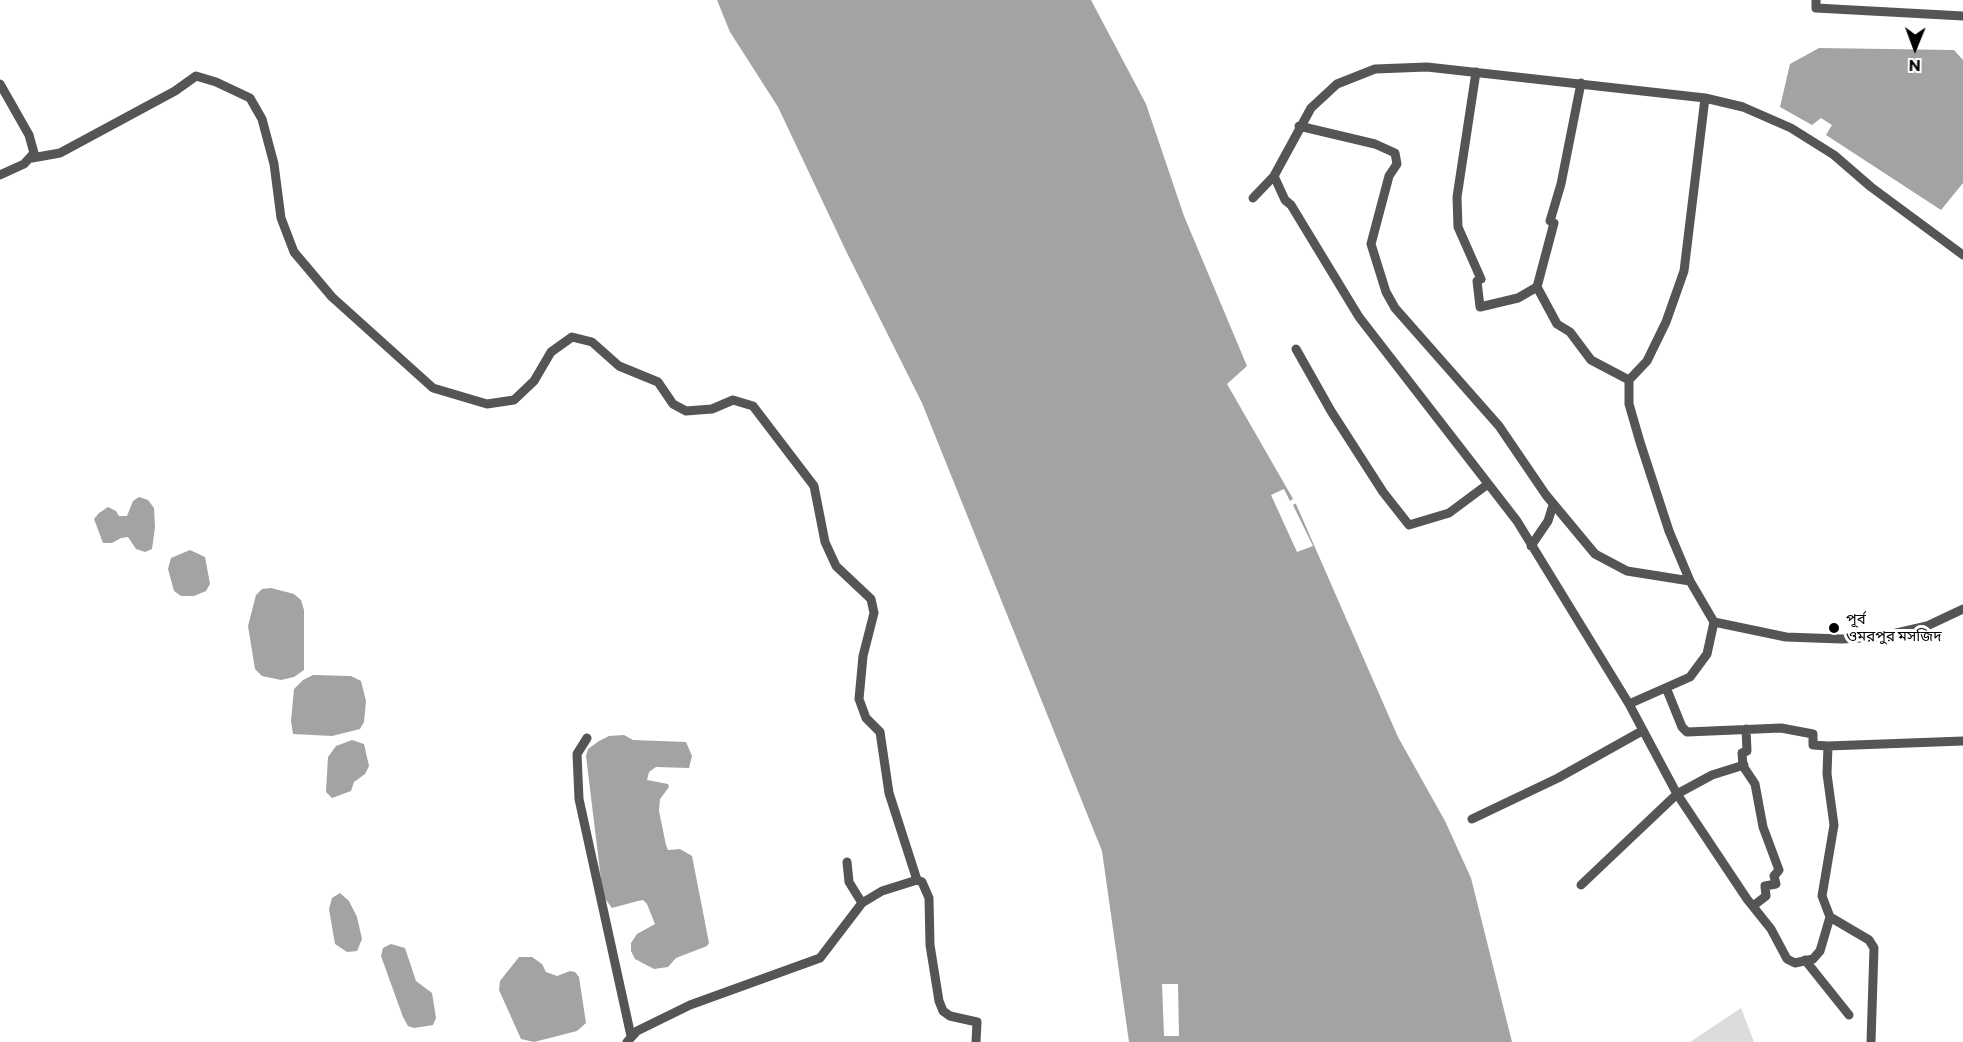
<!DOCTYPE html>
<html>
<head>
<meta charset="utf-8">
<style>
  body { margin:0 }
  #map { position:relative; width:1963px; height:1042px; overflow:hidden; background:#fff; font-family:Commissioner,sans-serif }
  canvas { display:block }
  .north { position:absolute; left:1885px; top:18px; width:60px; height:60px; -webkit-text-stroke:4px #fff; paint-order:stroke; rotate:181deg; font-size:16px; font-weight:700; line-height:24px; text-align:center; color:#000 }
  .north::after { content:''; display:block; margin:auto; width:21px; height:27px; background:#000; clip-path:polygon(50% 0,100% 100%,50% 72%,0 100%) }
</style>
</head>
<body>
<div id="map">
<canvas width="1963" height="1042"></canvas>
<div class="north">N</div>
</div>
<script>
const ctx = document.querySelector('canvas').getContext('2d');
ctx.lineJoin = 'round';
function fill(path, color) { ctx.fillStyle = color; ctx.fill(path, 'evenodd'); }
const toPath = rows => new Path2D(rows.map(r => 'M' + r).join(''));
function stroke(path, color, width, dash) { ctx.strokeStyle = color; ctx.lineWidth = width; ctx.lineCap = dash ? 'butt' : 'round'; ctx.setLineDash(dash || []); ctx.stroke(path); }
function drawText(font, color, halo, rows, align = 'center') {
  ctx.font = font + ' Commissioner,"Noto Sans Bengali",sans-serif'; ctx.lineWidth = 6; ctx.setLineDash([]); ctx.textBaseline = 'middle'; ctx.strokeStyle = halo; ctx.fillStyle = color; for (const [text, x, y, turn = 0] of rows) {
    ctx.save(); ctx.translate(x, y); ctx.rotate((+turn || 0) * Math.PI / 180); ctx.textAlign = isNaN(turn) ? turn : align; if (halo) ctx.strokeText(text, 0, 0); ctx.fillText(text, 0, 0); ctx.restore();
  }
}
fill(toPath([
  [1741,1008,1754,1042,1690,1042]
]), '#dcdcdc');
fill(toPath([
  [717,0,1091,0,1146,104,1184,216,1247,366,1227,384,1296,504,1398,737,1445,821,1471,878,1512,1042,1129,1042,1102,851,922,403,847,253,778,107,730,32],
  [1819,48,1954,50,1963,60,1963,183,1941,210,1826,135,1832,125,1821,118,1812,125,1780,107,1790,64],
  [139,497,148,500,154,508,155,527,152,549,145,552,136,549,128,537,121,538,112,543,103,543,94,519,99,513,108,507,116,511,119,516,127,516,133,501],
  [190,550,205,557,210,584,206,591,194,596,181,596,174,591,168,569,171,558],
  [271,588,294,594,301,600,304,610,304,670,294,677,281,680,262,676,255,669,248,626,256,595,262,589],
  [313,675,351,676,361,681,366,701,364,722,360,729,332,736,293,734,291,721,294,689,303,680],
  [624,735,633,740,686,742,692,756,689,768,656,767,649,772,647,780,668,784,669,787,660,799,659,811,666,845,668,850,680,849,692,856,709,943,707,946,676,958,668,967,654,969,635,959,631,951,631,943,637,934,655,924,647,904,643,900,638,901,612,908,603,896,586,756,588,749,599,741,609,736],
  [352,740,364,744,369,766,365,774,354,782,351,791,332,798,326,792,328,757,336,746],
  [340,893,349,901,357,917,362,939,357,951,347,952,335,944,329,909,332,898],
  [391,944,405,948,416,981,432,993,436,1018,433,1025,414,1028,408,1026,403,1017,381,956,383,948],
  [519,957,532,957,542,964,546,972,557,976,570,971,575,972,579,977,586,1023,577,1031,534,1042,521,1039,499,990,500,981]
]), '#a3a3a3');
fill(toPath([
  [1284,489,1290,501,1296,497,1298,502,1293,505,1313,546,1297,552,1271,495],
  [1162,984,1178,984,1179,1036,1164,1036]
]), '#fff');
stroke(toPath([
  [1816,0,1816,8,1963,16],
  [1476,72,1457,197,1458,227,1481,279,1477,281,1480,307,1518,298,1537,287,1557,324,1570,332,1591,360,1629,380],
  [0,84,29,135,34,153,24,164,0,175],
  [1299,126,1375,144,1395,153,1397,164,1389,176,1371,244,1386,292,1395,308,1499,426,1546,495,1595,554,1627,571,1690,581,1714,622,1707,654,1690,677,1629,704],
  [32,158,60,153,175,91,196,76,216,82,250,98,262,119,274,164,281,218,294,252,332,297,433,388,487,404,514,400,534,381,551,352,572,337,592,342,619,366,658,382,673,404,686,411,712,409,733,400,753,406,814,486,825,542,836,566,871,599,874,613,863,656,859,699,866,718,880,732,889,793,917,880],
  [1274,176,1285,200,1291,205,1359,317,1517,521,1629,704,1677,794,1747,899,1771,929,1787,959,1795,963,1813,959,1820,951,1830,917,1822,896,1834,825,1827,774,1828,746,1963,741],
  [1253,198,1274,176,1311,108,1337,84,1375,69,1427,67,1705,98,1743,107,1791,128,1834,155,1871,187,1963,255],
  [1537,287,1554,223,1550,221,1561,184,1581,83],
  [1296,349,1331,411,1383,492,1409,525,1449,513,1488,484],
  [1531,546,1548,521,1553,505],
  [1690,581,1669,531,1640,442,1629,404,1629,380,1647,361,1666,322,1684,271,1705,98],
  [1714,622,1786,637,1841,639,1879,637,1927,626,1963,609],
  [1667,690,1682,727,1687,732,1781,728,1813,734,1813,745,1828,746],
  [1746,729,1747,751,1742,753,1743,766,1755,784,1763,827,1779,870,1774,876,1776,884,1765,886,1766,896,1753,906],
  [587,738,577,754,579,799,631,1036],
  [1472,819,1558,778,1642,731],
  [847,862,849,882,862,903],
  [1581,885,1677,794,1712,775,1744,765],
  [1830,917,1869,940,1874,948,1871,1042],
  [1805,960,1849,1015],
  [627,1042,637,1031,690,1005,820,958,862,903,882,891,917,880,922,882,929,898,930,945,939,1001,943,1011,950,1016,977,1022,976,1042]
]), '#555', 9);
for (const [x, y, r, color] of [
  [1834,628,6,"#000"]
]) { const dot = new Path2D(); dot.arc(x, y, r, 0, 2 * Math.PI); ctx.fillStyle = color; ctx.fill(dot); stroke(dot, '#fff', 2); }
drawText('15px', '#000', '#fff', [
  ["পূর্ব",1846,619],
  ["ওমরপুর মসজিদ",1846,636]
], 'left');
</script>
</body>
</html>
